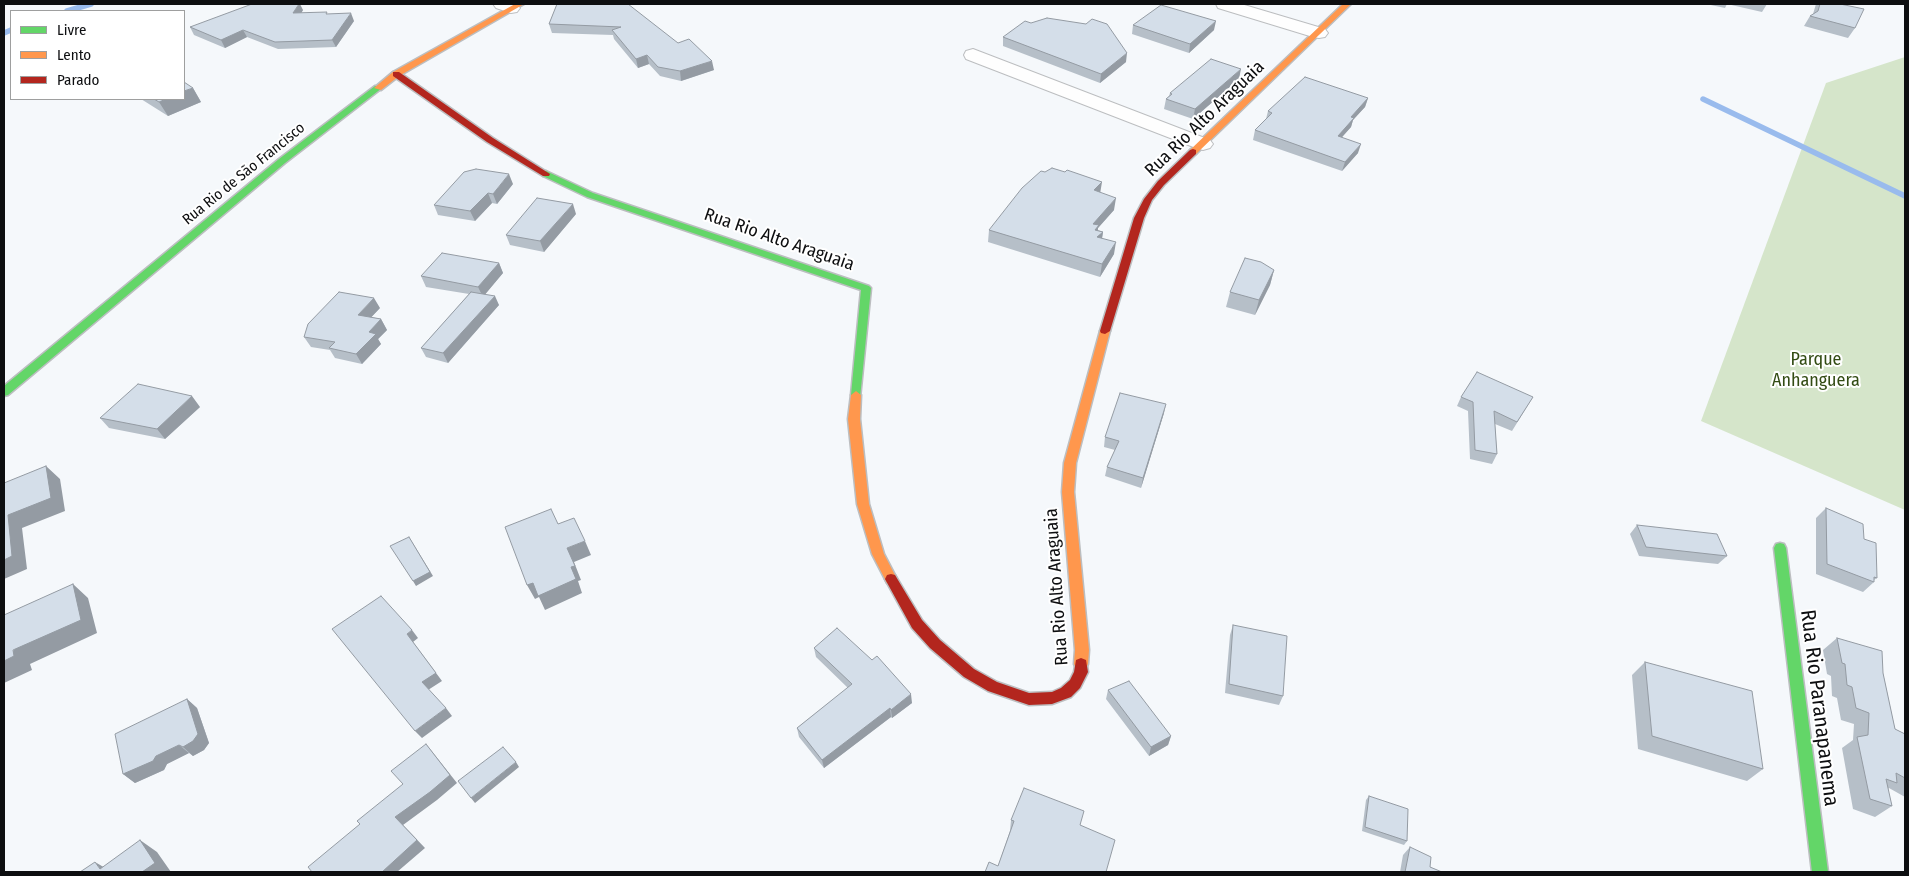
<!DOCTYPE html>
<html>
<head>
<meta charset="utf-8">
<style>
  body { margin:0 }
  #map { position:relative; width:1909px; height:876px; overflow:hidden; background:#f5f8fb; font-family:"Fira Sans Condensed",sans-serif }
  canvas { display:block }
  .frame { position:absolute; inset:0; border:5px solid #0d0e10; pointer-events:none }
  .legend { position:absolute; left:10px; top:10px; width:175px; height:90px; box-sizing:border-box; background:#fff; border:1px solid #9e9f9f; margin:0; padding:6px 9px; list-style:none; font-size:15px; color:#0d0e10 }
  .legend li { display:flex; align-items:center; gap:10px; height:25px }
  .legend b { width:25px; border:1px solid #9e9f9f }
</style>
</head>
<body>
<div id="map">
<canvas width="1909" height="876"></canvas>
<div class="frame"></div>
<ul class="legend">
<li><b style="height:6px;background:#63d668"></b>Livre</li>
<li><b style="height:6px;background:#ff974d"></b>Lento</li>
<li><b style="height:6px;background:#b3261e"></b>Parado</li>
</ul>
</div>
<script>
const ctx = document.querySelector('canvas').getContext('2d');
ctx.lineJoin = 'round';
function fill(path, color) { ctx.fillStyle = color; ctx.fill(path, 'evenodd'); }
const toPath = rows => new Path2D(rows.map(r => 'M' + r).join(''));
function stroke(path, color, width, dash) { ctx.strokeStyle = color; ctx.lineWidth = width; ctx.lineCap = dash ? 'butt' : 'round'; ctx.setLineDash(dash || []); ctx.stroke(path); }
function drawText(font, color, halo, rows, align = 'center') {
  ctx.font = font + ' "Fira Sans Condensed",sans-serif'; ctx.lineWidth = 4; ctx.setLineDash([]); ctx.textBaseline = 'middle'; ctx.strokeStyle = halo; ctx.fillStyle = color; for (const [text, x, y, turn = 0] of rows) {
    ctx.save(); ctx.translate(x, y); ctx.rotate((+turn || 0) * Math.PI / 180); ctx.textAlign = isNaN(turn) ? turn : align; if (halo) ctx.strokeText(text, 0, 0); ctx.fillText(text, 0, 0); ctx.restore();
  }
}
fill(toPath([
  [1905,57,1905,510,1701,421,1826,83]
]), '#d5e5ca');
stroke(toPath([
  [67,11,91,4],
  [4,33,11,30],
  [1703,99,1905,196]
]), '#99bbed', 5.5);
const street = toPath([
  [493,4,516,4,520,8,517,12,511,13,496,8,493,4],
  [1216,4,1241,4,1325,29,1328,33,1325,37,1319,38,1313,37,1218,8,1216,4],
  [973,49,1210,140,1213,144,1210,148,1203,150,1196,148,966,59,964,55,966,51,973,49]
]);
const fast = toPath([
  [375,86,382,88,285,163,8,395,4,396,4,386,279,159,375,86],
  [546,171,593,193,869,286,871,288,860,398,852,398,851,395,861,290,587,197,543,176,543,172,546,171],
  [1780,543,1784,544,1786,548,1828,872,1812,872,1774,548,1776,544,1780,543]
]);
const slow = toPath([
  [515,4,524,4,399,76,381,90,374,88,393,72,515,4],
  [1343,4,1351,4,1196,154,1190,154,1190,150,1343,4],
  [1105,328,1110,331,1076,463,1074,492,1089,650,1088,664,1086,668,1081,670,1076,668,1074,664,1075,650,1062,492,1064,463,1100,331,1105,328],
  [856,391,861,395,860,419,869,504,884,554,897,579,895,583,891,584,887,583,872,554,857,504,848,419,851,395,856,391]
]);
const jam = toPath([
  [393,72,399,72,493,138,550,174,549,176,543,176,487,142,393,76,393,72],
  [1193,149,1196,150,1196,154,1164,185,1152,200,1144,218,1110,331,1105,334,1101,333,1100,331,1134,218,1144,199,1158,181,1190,150,1193,149],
  [891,574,895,575,922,620,940,640,974,669,997,682,1029,693,1052,692,1061,688,1070,680,1074,672,1076,660,1081,658,1086,660,1088,672,1080,688,1071,697,1052,704,1029,705,988,691,964,677,930,648,912,628,885,579,887,575,891,574]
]);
stroke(street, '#bcbec0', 2);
stroke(fast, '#bcbec0', 3);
stroke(slow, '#bcbec0', 3);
stroke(jam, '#bcbec0', 3);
fill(street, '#fefefe');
fill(fast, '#63d668');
fill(slow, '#ff974d');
fill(jam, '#b3261e');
fill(toPath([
  [557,4,678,43,714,70,681,81,660,76,649,64,638,68,614,39,613,35,552,33,549,24],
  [1706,4,1767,4,1762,12,1727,4,1725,8],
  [1816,4,1840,4,1855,28,1848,38,1804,26,1810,16,1813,14],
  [303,10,301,13,327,14,354,21,336,47,278,49,247,37,225,48,194,35,190,27],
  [1133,25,1214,30,1189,53,1132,34],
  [1003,37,1126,62,1100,83,1003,46],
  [1239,79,1193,119,1164,109,1166,99,1169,96,1170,93],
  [193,88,201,102,168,116,141,99,184,99],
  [1368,98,1365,107,1353,120,1351,127,1342,137,1358,153,1342,171,1253,140,1255,130,1266,119,1268,111],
  [513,184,497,204,492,203,475,221,438,215,434,205],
  [1100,192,1114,210,1098,228,1098,230,1103,232,1102,239,1114,254,1100,277,988,242,989,230],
  [576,214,544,252,510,245,506,235],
  [499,263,503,273,485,294,499,305,448,363,426,357,421,348,469,294,426,287,421,276],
  [1274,270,1270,285,1255,315,1226,307,1230,292],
  [380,308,371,317,381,319,387,330,378,339,381,344,362,364,335,358,330,350,311,347,304,337],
  [1461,397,1533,397,1512,431,1495,424,1497,454,1492,464,1470,459,1468,411,1457,406],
  [200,407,165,439,109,428,100,418],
  [1164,413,1141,488,1105,476,1107,467,1115,450,1104,447,1105,437],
  [1826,508,1864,539,1877,578,1874,580,1874,582,1863,592,1816,574,1816,518],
  [1637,525,1727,556,1718,564,1639,556,1630,534],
  [1233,625,1283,696,1279,705,1225,693,1230,635],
  [1837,638,1883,673,1895,729,1905,734,1905,797,1889,788,1888,789,1892,806,1875,817,1853,809,1842,748,1853,740,1854,724,1841,720,1837,698,1832,696,1831,676,1827,674,1823,650],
  [814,648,912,703,892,718,891,717,824,768,799,737,797,728,848,688,816,657],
  [1645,662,1763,769,1747,781,1638,749,1632,675],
  [1108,690,1171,736,1168,745,1149,756,1106,699],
  [187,699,197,708,209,743,204,750,193,756,189,753,167,764,164,770,135,783,123,774],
  [1369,796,1407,841,1404,845,1362,831,1366,800],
  [1084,811,998,866,1010,831,1011,820],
  [1410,847,1430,867,1442,872,1400,872,1403,855]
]), '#b6bfc8');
fill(toPath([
  [299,4,300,4,303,10,297,21,293,13],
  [351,13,354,21,336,47,332,40],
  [1216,21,1214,30,1189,53,1190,44],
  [243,30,247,37,225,48,221,40],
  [1127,53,1126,62,1100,83,1101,74],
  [647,55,649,64,638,68,636,59],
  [712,61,714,70,681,81,680,71],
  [1241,69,1239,79,1193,119,1195,109],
  [193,88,201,102,168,116,159,102,166,99,184,99,184,91],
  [1368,98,1365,107,1353,120,1351,127,1335,145,1338,136,1351,117],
  [1361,144,1358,153,1342,171,1345,162],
  [509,174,513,184,497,204,493,194],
  [1102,182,1100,194,1094,190],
  [488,193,492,203,475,221,470,211],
  [1116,198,1114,210,1098,228,1097,237,1103,232,1101,244,1096,249,1093,224],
  [573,204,576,214,544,252,540,241],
  [1116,242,1114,254,1100,277,1102,264],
  [499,263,503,273,483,297,478,287],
  [1274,270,1270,285,1255,315,1259,300],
  [495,296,499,305,448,363,443,353],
  [374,298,380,308,364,325,358,315],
  [381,319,387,330,378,339,381,344,362,364,356,354,369,332],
  [192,396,200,407,165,439,157,429],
  [1166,404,1164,413,1141,488,1143,478],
  [46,466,60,479,65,511,22,528,27,569,4,579,4,560,8,515],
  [409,537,433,576,416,586,413,581],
  [585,541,591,555,574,562,581,580,578,581,582,593,545,610,539,597,535,599,527,585,567,548],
  [73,584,88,598,97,633,30,664,32,670,4,683,4,661],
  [412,630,418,638,413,642,442,681,428,690,422,682,407,634],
  [911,694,912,703,892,718,891,710],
  [187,699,197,708,209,743,204,750,193,756,183,747],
  [446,708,452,716,422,738,415,731],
  [890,708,891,717,824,768,822,760],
  [1171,736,1168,745,1149,756,1151,747],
  [426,744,457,783,437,800,403,825,425,848,397,872,382,872,395,817],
  [179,745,189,753,167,764,164,770,135,783,123,774,156,756],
  [516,762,519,767,475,803,471,798],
  [140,840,157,852,171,872,142,872],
  [95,862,112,872,100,869]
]), '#949ba3');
const building = toPath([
  [252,4,299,4,293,13,327,12,326,14,351,13,332,40,275,42,243,30,221,40,190,27,252,4],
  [557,4,628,4,678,43,689,39,712,61,680,71,658,67,647,55,636,59,612,30,621,27,549,24,557,4],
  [1820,4,1840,4,1864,9,1855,28,1810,16,1818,11,1820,4],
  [1161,5,1216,21,1190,44,1133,25,1161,5],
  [1047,18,1086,24,1092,19,1107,24,1127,53,1101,74,1003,37,1025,21,1031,23,1047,18],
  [1211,59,1241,69,1195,109,1166,99,1172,94,1170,93,1211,59],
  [1305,77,1368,98,1351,117,1354,118,1338,136,1361,144,1345,162,1255,130,1272,113,1268,111,1305,77],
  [184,82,193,88,184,91,184,82],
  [154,99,166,99,159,102,154,99],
  [1052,168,1065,172,1067,170,1102,182,1094,190,1116,198,1093,224,1099,225,1095,230,1103,232,1097,237,1116,242,1102,264,989,230,1022,188,1041,171,1045,172,1052,168],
  [476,169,509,174,493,194,488,193,470,211,434,205,464,172,476,169],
  [537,198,573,204,540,241,506,235,537,198],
  [442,253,499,263,478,287,421,276,442,253],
  [1245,258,1261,262,1274,270,1259,300,1230,292,1245,258],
  [339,292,374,298,358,315,381,319,369,332,376,334,356,354,329,348,335,342,304,337,308,324,339,292],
  [471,292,495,296,443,353,421,348,471,292],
  [1477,372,1533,397,1517,422,1494,411,1497,454,1475,450,1473,402,1461,397,1477,372],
  [138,384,192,396,157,429,100,418,138,384],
  [1120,393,1166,404,1143,478,1107,467,1119,441,1105,437,1120,393],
  [46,466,51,498,8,515,12,556,4,560,4,483,46,466],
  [1826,508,1863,524,1864,539,1876,543,1877,578,1874,577,1874,582,1827,564,1826,508],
  [551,509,558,524,574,518,585,541,567,548,575,566,571,567,576,579,538,596,533,583,527,585,505,527,551,509],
  [1637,525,1717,534,1727,556,1646,547,1637,525],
  [409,537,430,572,413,581,390,546,409,537],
  [73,584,81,620,13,650,14,656,4,661,4,615,73,584],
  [381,596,412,630,407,634,436,673,422,682,446,708,415,731,332,629,381,596],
  [1233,625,1287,636,1283,696,1229,684,1233,625],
  [837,628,872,660,877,656,911,694,891,710,890,708,822,760,797,728,852,684,814,648,837,628],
  [1837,638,1882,651,1883,673,1895,729,1905,734,1905,778,1896,773,1897,783,1886,779,1892,806,1870,799,1857,737,1868,735,1869,713,1856,708,1852,687,1847,685,1845,664,1842,663,1837,638],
  [1645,662,1752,691,1763,769,1652,736,1645,662],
  [1129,681,1171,736,1151,747,1108,690,1129,681],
  [187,699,198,734,193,741,183,747,179,745,156,756,153,761,123,774,115,734,187,699],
  [426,744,450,775,430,792,395,817,417,840,382,872,312,872,308,867,360,824,357,821,403,784,391,771,426,744],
  [503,747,516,762,471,798,458,781,503,747],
  [1024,788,1084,811,1080,825,1115,840,1106,872,985,872,989,862,998,866,1014,821,1011,820,1024,788],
  [1369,796,1408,809,1407,841,1365,827,1369,796],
  [140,840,155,863,142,872,80,872,95,862,100,869,140,840],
  [1410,847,1431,857,1430,867,1442,872,1405,872,1410,847]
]);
fill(building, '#d4dee9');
stroke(building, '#949ba3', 1);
drawText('15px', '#0d0e10', '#fff', [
  ["Rua Rio de São Francisco",244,174,-39]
]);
drawText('18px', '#0d0e10', '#fff', [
  ["Rua Rio Alto Araguaia",1205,119,-44],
  ["Rua Rio Alto Araguaia",779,240,19],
  ["Rua Rio Alto Araguaia",1057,587,-94]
]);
drawText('18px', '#334c14', '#fff', [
  ["Parque",1816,360],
  ["Anhanguera",1816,381]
]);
drawText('21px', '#0d0e10', '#fff', [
  ["Rua Rio Paranapanema",1819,708,83]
]);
</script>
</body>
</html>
